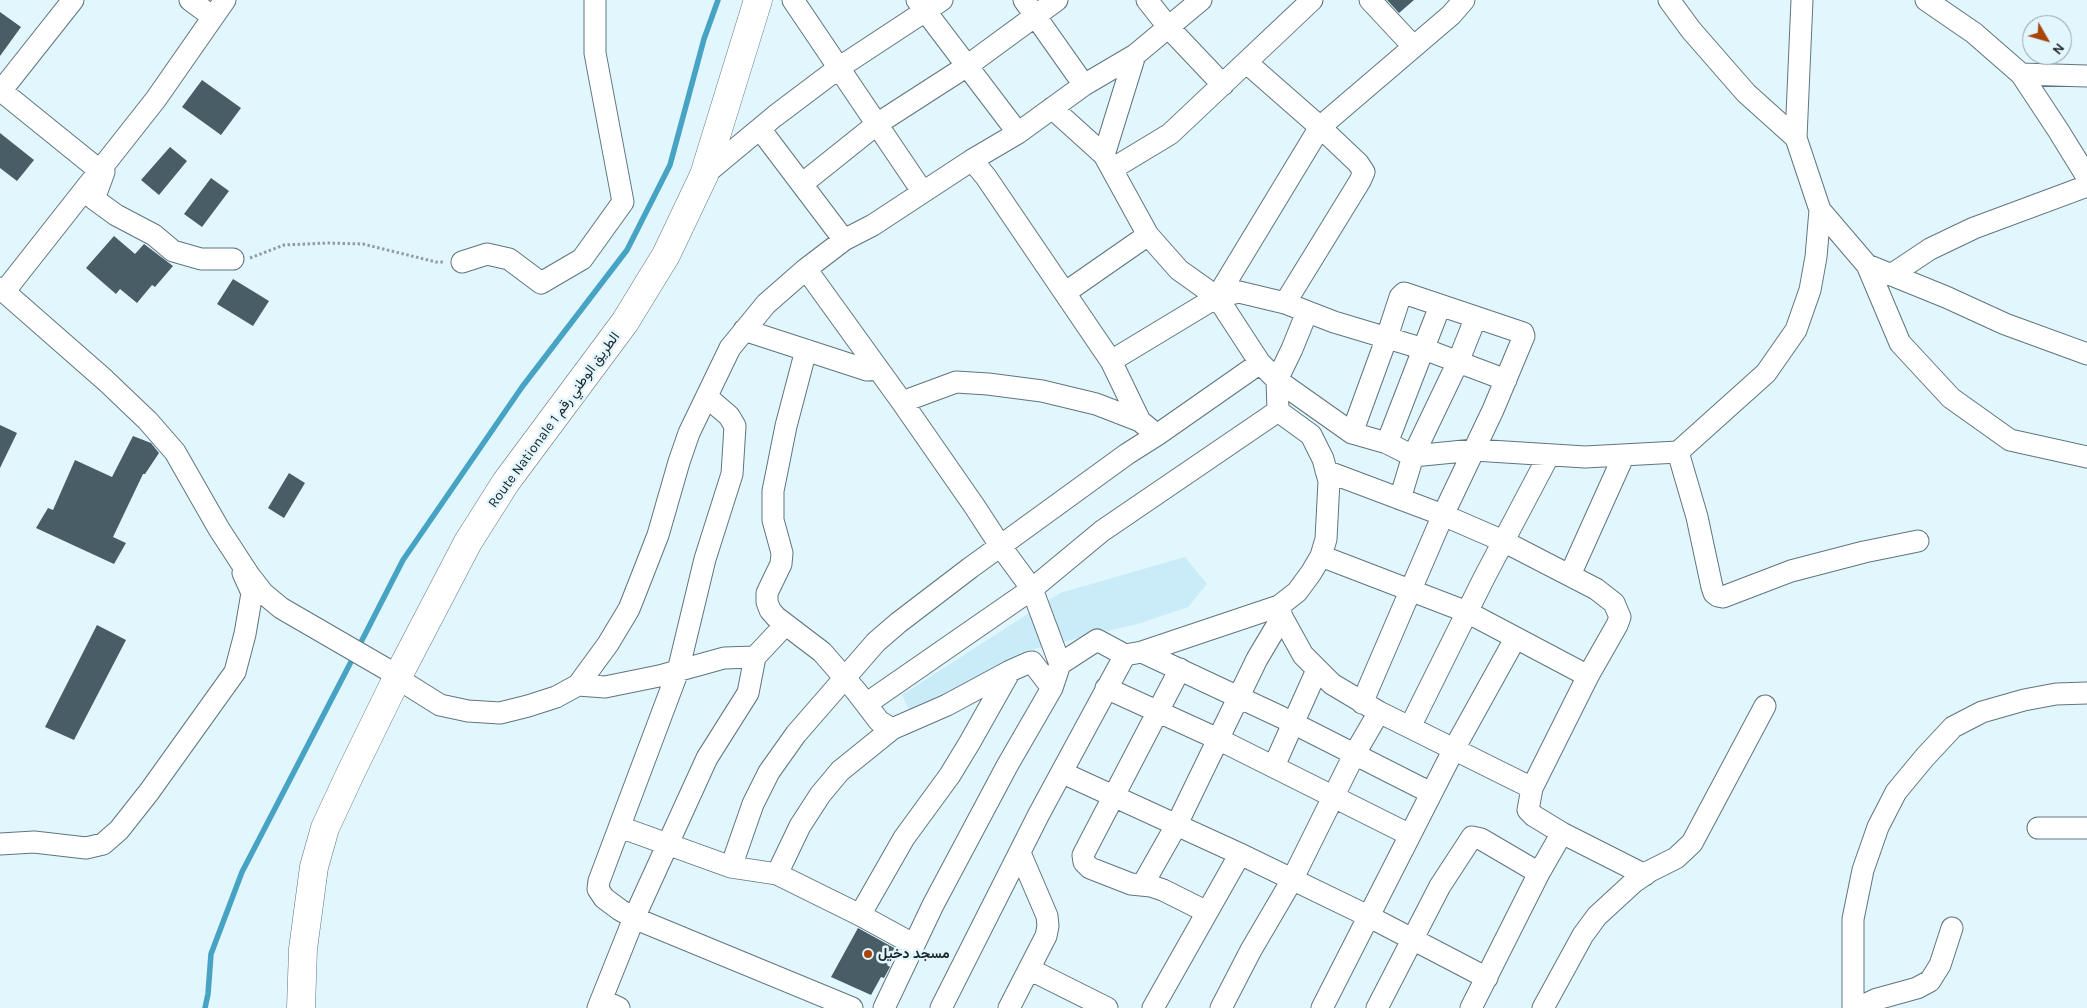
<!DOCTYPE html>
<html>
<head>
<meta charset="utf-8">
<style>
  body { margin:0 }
  #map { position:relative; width:2087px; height:1008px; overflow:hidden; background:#e2f6fe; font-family:Karla,sans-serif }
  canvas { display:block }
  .north { position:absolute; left:2022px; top:15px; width:50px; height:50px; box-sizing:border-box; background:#e2f6fe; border:1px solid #92a2a8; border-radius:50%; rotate:128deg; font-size:14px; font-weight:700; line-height:20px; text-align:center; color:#1a2326 }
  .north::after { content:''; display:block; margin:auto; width:18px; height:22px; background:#a74509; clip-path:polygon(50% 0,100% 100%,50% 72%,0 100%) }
</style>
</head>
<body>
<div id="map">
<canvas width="2087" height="1008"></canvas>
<div class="north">N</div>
</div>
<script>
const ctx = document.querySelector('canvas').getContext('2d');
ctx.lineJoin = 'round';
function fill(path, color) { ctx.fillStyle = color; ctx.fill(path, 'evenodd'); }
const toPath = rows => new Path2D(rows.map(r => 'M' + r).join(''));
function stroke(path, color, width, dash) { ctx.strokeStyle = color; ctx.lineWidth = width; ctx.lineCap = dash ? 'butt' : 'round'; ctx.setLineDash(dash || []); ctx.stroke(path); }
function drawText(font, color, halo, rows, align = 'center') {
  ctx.font = font + ' Karla,Vazirmatn,sans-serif'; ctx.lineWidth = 5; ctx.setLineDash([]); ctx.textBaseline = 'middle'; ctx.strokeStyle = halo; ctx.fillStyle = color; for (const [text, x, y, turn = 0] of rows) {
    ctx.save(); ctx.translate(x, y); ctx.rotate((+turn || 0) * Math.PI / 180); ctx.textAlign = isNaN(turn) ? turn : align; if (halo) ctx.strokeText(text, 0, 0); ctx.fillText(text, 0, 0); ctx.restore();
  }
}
fill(toPath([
  [1185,557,1207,584,1188,607,1141,623,1022,652,913,717,902,695,1060,593]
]), '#caecf9');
stroke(toPath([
  [358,648,403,560,522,387,627,250,670,165,704,39,718,0],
  [205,1008,208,994,211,954,242,872,354,656]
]), '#47a3c3', 5.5);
fill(toPath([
  [1387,0,1414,0,1399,13],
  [0,12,21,27,0,56],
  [202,80,241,108,221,135,182,107],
  [0,133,34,160,17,181,0,168],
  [170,147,187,161,159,195,141,180],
  [211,178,229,191,202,227,184,214],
  [114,236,135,254,144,244,173,266,155,287,152,285,137,303,120,289,116,294,86,268],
  [233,279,269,301,253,326,217,304],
  [0,425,17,433,0,468],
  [133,436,151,443,159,453,145,474,143,474,113,537,126,543,114,564,36,528,48,508,53,510,75,460,112,477],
  [289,473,305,483,284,518,268,508],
  [97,625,126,640,74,740,45,727],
  [858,928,896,949,887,965,890,967,884,978,881,977,871,995,831,977]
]), '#485d66');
const minor = toPath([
  [190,0,213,17],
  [793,0,922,191],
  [917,0,1018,133],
  [1024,0,1084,85],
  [1147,0,1169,28,1223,85],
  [1370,0,1413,46],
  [1669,0,1691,30,1746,93,1796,138],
  [1802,0,1796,138,1820,210,1867,265,1900,343,1951,398,2010,440,2087,457],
  [1926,0,1974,33,2021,74,2058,130,2087,177],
  [1247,63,1320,127,1358,163,1364,172,1360,181,1285,303],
  [2021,74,2087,76],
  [0,90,99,170],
  [1,91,73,0],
  [760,129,844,240],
  [1104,155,1135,55],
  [972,160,986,177,1111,361,1140,421,1157,435],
  [1112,169,1170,134,1312,0],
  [104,172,94,199,116,215,154,235,173,251,201,259,233,259],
  [704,175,775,116,840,67,942,0],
  [802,184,877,124,967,66,1057,0],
  [462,262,487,254,509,259,541,283,582,259,623,202,595,53,595,0],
  [1867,265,1946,297,2005,324,2087,354],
  [806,269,902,402,975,507,1001,547,1032,589,1060,664],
  [1891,275,1930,249,1974,228,2087,186],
  [0,288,105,380,148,421,175,452,219,529,249,575,263,593,281,608,388,670,397,678,440,705,468,711,500,713,528,706,556,697,578,685,608,644,629,609,642,576,658,535,679,462,689,433,730,348,766,304,806,269,844,240,873,225,972,160,1018,133,1084,85,1135,55,1201,0],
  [4,292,156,99,225,0],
  [1066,292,1148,235],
  [1217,297,1320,127,1451,15,1464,0],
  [1307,312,1292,349,1277,380,1352,433,1387,443,1413,456,1474,450,1585,457,1678,452,1766,373,1796,330,1810,290,1816,257,1820,210],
  [744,330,867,370,878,369],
  [806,350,786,426,773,491,773,520,782,553,781,564,767,593,767,602,770,610,776,617,822,652,856,691,879,721,892,729],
  [1111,361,1217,297,1239,292,1285,303,1334,322,1424,349,1506,380],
  [707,397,729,416,735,426,732,474,705,559,678,671,599,881,598,889,604,898,620,910,634,918,852,1008],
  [902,402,956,382,988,384,1042,391,1096,404,1140,421],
  [1352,433,1387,337,1400,297,1404,293,1523,333,1524,336,1493,410,1443,515,1362,703],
  [1387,443,1440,306],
  [1678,452,1697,517,1712,587,1714,593,1718,596,1723,597,1791,571,1864,552,1918,541],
  [1326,471,1443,515,1503,541,1596,589,1614,603,1620,617,1617,625,1588,676,1532,788,1528,810,1534,816,1562,833,1645,875],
  [1400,499,1413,456,1458,362,1476,317],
  [1321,556,1467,612,1588,676],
  [1570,575,1624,455],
  [1279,606,1282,617,1303,655,1332,684,1379,712,1532,788],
  [1142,652,1281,717,1431,793],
  [1180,669,1083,855,1084,862,1090,868,1131,884,1151,886,1163,890,1207,912],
  [578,685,605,687,659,676,724,658,755,657],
  [1106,688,1218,739,1410,835],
  [866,704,1032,589,1102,531,1278,411],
  [1410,727,1484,578,1549,455],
  [1274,766,1317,670],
  [1063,773,1240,854,1368,916,1487,978],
  [620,827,731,867,777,874,860,915,913,944],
  [2038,828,2087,828],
  [0,844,34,842,86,848,103,844,119,830,149,792,235,672,245,634,252,593,243,573],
  [731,867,753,804,769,772,796,734,876,642,898,623,970,568,1127,454,1157,435,1260,363],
  [777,874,800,826,820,795,840,771,892,729,947,705,1010,671,1028,663,1032,662,1052,688],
  [1143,884,1177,824,1257,659,1282,617],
  [860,915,904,838,950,775,970,742,1010,671],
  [1029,969,1107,1008],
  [602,1000,619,1008],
  [598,1008,634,918,707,758,748,693,755,657,785,625],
  [884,1008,933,905,1007,766,1052,688,1060,664,1097,640,1125,655,1142,652,1279,606,1297,592,1311,573,1321,556,1326,539,1329,481,1323,459,1311,435,1278,411,1277,380,1260,363,1217,297,1179,270,1148,235,1104,155,1052,108],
  [941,1008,1039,814,1125,655],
  [1009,1008,1046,936,1048,926,1047,916,1020,853],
  [1153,1008,1240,854],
  [1221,1008,1251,950,1292,880,1354,755,1379,712],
  [1322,1008,1454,749,1515,639],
  [1377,1008,1440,886,1472,837,1481,839,1539,873],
  [1471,1008,1539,873,1562,833],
  [1543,1008,1583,935,1597,916,1634,882,1650,871,1676,858,1692,843,1765,706],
  [1853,1008,1853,919,1863,870,1878,827,1896,792,1925,757,1953,727,1982,712,2024,700,2056,694,2087,693],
  [1858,1008,1877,999,1917,988,1930,981,1940,965,1952,928]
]);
const highway = toPath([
  [301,1008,303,949,314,867,325,828,351,772,397,678,468,542,506,482,625,322,666,255,704,175,758,0]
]);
stroke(minor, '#5f757e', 23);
stroke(highway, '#5f757e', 29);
stroke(toPath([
  [250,258,284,245,328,243,363,244,436,262,444,262]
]), '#8f9ea4', 3, [2.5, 2.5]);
stroke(minor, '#fff', 21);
stroke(highway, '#fff', 28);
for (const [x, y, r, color] of [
  [868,954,5,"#a74509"]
]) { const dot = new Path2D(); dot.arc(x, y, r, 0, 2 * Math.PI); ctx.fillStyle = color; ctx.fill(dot); stroke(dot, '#e2f6fe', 2); }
drawText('14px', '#1a2326', '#e2f6fe', [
  ["Route Nationale الطريق الوطني رقم 1",554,420,-54]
]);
drawText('bold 14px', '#1a2326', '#e2f6fe', [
  ["مسجد دخيل",878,954]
], 'left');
</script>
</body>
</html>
